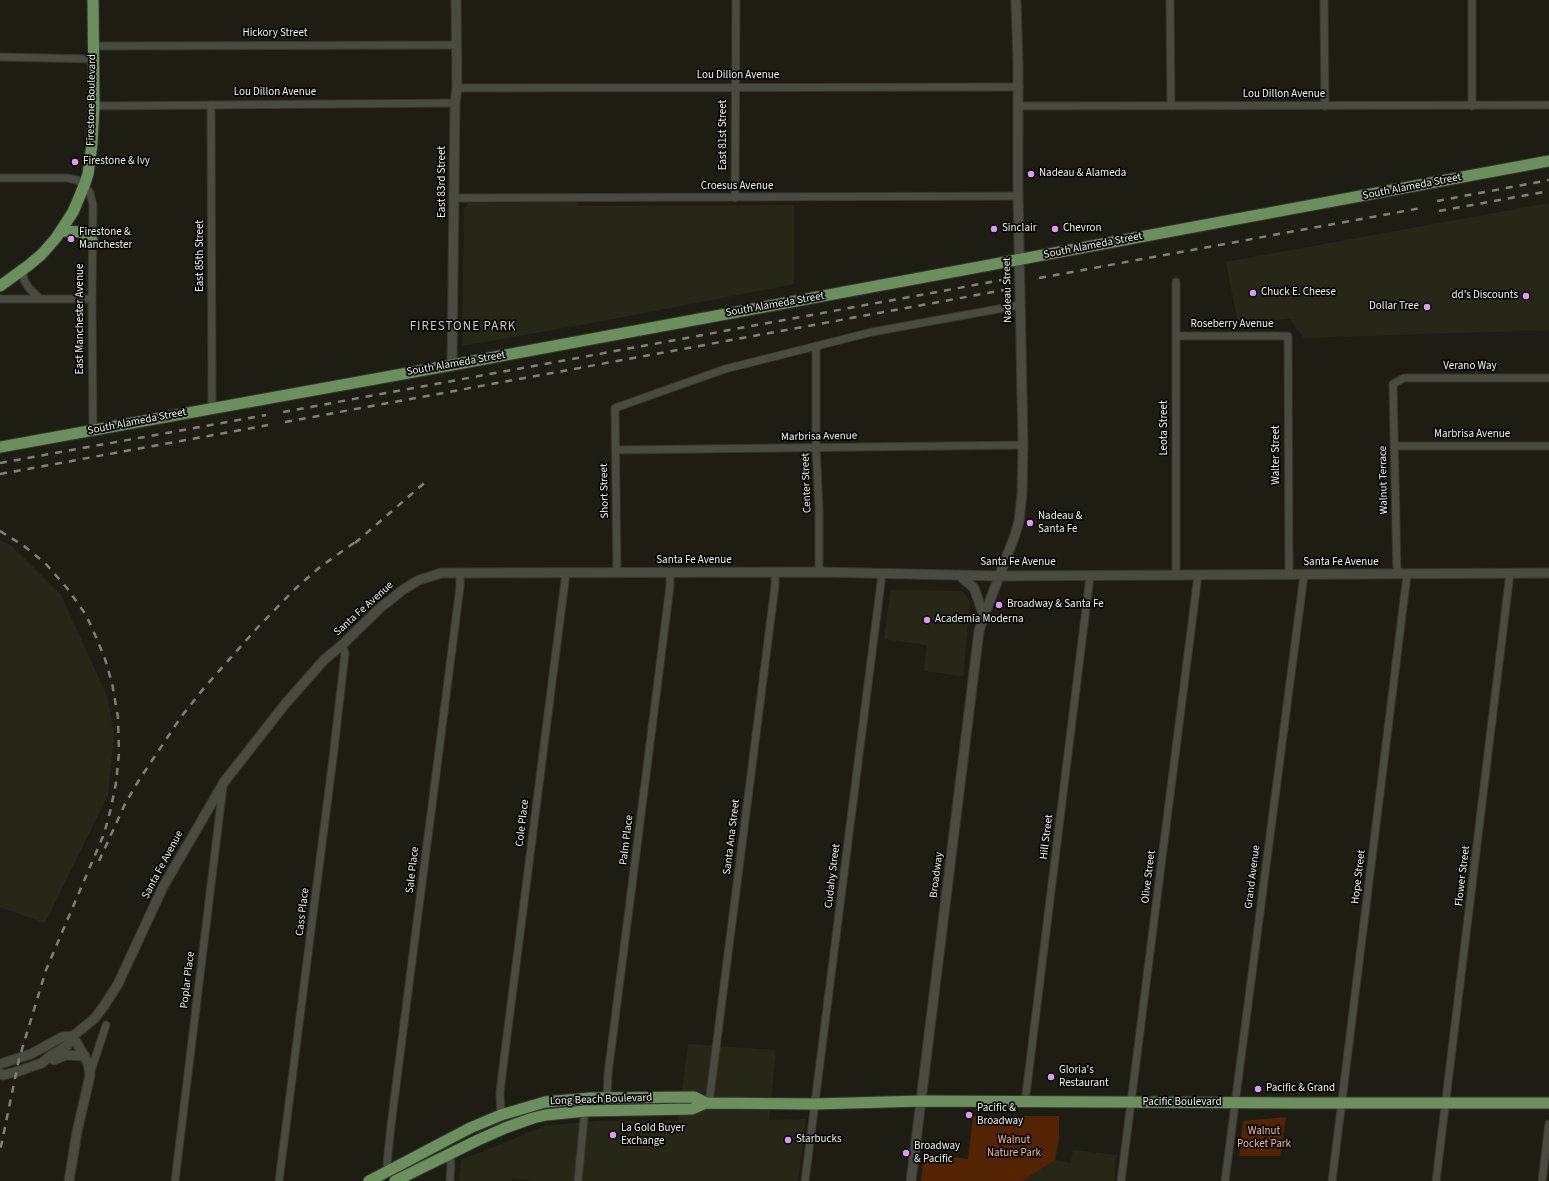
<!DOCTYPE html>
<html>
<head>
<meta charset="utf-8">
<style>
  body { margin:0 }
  canvas { display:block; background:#1d1d14 }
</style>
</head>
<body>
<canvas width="1549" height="1181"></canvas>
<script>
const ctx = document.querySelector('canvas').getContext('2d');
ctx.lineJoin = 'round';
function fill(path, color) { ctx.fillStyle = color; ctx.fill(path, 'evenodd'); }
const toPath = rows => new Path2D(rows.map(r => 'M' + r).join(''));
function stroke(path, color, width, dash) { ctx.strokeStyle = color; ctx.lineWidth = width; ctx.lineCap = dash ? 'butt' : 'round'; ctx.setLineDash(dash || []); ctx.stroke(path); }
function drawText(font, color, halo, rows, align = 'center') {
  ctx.font = font + ' "Source Sans 3",sans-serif'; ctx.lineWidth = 3.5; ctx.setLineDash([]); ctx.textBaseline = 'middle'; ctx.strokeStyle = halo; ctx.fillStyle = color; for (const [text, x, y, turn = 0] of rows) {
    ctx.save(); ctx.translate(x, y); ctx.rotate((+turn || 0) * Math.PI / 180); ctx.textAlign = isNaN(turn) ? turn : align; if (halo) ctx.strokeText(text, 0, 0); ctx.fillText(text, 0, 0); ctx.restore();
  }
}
fill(toPath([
  [573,202,578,202,579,206,794,205,794,284,592,323,462,346,464,208,469,203],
  [1549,203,1549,330,1304,338,1290,319,1238,323,1226,262],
  [0,540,12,546,61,595,107,696,114,734,108,795,45,923,0,907],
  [891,590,962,591,970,601,963,676,924,671,927,645,884,639],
  [688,1044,776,1050,769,1120,806,1119,798,1181,535,1181,512,1178,512,1181,459,1181,461,1160,545,1126,598,1121,678,1121],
  [1073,1150,1117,1155,1114,1181,1022,1181,1055,1160,1071,1163]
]), '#272718');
fill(toPath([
  [973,1116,1059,1116,1059,1139,1055,1160,1022,1181,921,1181,924,1153,968,1159],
  [1286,1117,1280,1156,1239,1156,1243,1121]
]), '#542303');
const street = toPath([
  [1170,0,1171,106],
  [1324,0,1325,106],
  [1472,0,1472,106],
  [94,46,456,45],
  [0,57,94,59],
  [457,88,1019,87],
  [211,105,212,408],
  [94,106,455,103],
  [1019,106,1549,105],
  [0,178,67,178,77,180,84,186,90,193,93,205,92,299,93,430],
  [455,198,1018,196],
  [735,198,736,0],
  [23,270,24,280,29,288,40,299],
  [0,299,92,299],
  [1176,336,1288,336,1289,575],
  [816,346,816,448,819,508,819,572],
  [1394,446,1549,446],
  [616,450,1023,445],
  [617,573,615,408,725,369,872,332,1020,305],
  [1397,574,1393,384,1404,378,1549,378],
  [1176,575,1176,282],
  [90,1074,106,1025],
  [607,1101,608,1074,670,586,670,573],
  [1025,1102,1090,576],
  [709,1103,775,586,775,572],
  [501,1115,500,1092,502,1075,566,573],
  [449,1154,451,1163,450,1181],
  [390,1170,387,1164,391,1125,460,587,460,573],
  [175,1181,223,786],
  [279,1181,333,758,345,653,342,645],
  [578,1181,586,1098],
  [805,1181,882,574],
  [1121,1181,1198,575],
  [1225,1181,1304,575],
  [1332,1181,1407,575],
  [1436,1181,1510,573],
  [1542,1181,1549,1124]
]);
const secondary = toPath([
  [452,365,455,103,457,88,456,0],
  [959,575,974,588,984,616],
  [54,1060,66,1055,85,1056],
  [0,1064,31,1054,62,1037,73,1036],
  [0,1073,3,1075,16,1072,42,1063,50,1056,67,1046,73,1036,95,1018,104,1006,118,984,163,887,224,782,286,703,324,660,342,645,380,608,404,589,419,580,429,577,441,573,450,573,819,572,1000,576,1549,573],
  [69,1181,77,1132,90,1075,88,1063,73,1036],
  [911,1181,979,631,984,616,1015,535,1019,521,1022,494,1023,445,1018,196,1018,63,1016,0]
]);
const primary = toPath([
  [61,231,82,232,92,240],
  [0,286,29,265,42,254,56,238,73,212,84,186,88,174,92,144,94,106,93,0],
  [0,447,452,365,1549,161],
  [369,1181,470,1128,501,1115,545,1102,591,1098,694,1097,706,1103],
  [395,1181,478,1140,505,1128,533,1118,546,1115,585,1111,692,1109,706,1103,815,1104,921,1101,1301,1103,1549,1103]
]);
stroke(street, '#363630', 9);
stroke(secondary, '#363630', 11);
stroke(primary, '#363630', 13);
stroke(street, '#4a4b40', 7);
stroke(secondary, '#4a4b40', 9);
stroke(primary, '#6b8f5d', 11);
stroke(toPath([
  [1437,201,1549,180],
  [1439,211,1549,191],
  [1039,278,1421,208],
  [283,412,1002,280],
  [285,422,1004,290],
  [0,463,266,415],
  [0,474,268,425],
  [0,531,24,546,45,563,67,588,86,615,96,637,105,659,112,683,118,717,119,753,116,783,111,808,104,834,46,970,19,1059,0,1151],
  [355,543,429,479],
  [99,861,125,804,139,780,181,717,204,688,258,627,295,589,320,567,358,540]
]), '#808078', 2.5, [7, 7]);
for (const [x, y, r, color] of [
  [75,162,4,"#dd99f4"],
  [1031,174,4,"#dd99f4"],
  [994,229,4,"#dd99f4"],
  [1055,229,4,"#dd99f4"],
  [71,239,4,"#dd99f4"],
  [1253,293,4,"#dd99f4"],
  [1526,296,4,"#dd99f4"],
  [1427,307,4,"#dd99f4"],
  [1030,523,4,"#dd99f4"],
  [999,605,4,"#dd99f4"],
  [927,620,4,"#dd99f4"],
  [1051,1077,4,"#dd99f4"],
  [1258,1089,4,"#dd99f4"],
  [969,1115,4,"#dd99f4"],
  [613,1135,4,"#dd99f4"],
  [788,1140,4,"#dd99f4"],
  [906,1153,4,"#dd99f4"]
]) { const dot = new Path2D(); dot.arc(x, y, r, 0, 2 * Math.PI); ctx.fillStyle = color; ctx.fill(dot); stroke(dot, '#070704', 1.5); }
drawText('11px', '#f0f0e9', '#070704', [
  ["Hickory Street",275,34],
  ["Lou Dillon Avenue",738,76],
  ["Lou Dillon Avenue",275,93],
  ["Lou Dillon Avenue",1284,95],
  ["Firestone Boulevard",92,100,-89],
  ["East 81st Street",724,135,-90],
  ["East 83rd Street",443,182,-90],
  ["Croesus Avenue",737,187],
  ["South Alameda Street",1412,187,-11],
  ["South Alameda Street",1093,246,-11],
  ["East 85th Street",201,256,-90],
  ["Nadeau Street",1008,290,-91],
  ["South Alameda Street",775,305,-10],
  ["East Manchester Avenue",81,319,-90],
  ["Roseberry Avenue",1232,325],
  ["South Alameda Street",456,364,-10],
  ["Verano Way",1470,367],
  ["South Alameda Street",137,422,-11],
  ["Leota Street",1165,428,-90],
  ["Marbrisa Avenue",1472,435],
  ["Marbrisa Avenue",819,437,-1],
  ["Walter Street",1277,455,-90],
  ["Walnut Terrace",1384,480,-91],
  ["Center Street",807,483,-92],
  ["Short Street",605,491,-91],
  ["Santa Fe Avenue",694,561],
  ["Santa Fe Avenue",1018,563],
  ["Santa Fe Avenue",1341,563],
  ["Santa Fe Avenue",364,609,-42],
  ["Cole Place",523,823,-83],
  ["Santa Ana Street",732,837,-83],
  ["Hill Street",1047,837,-83],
  ["Palm Place",627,840,-83],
  ["Santa Fe Avenue",163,865,-62],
  ["Sale Place",413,870,-83],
  ["Broadway",937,875,-83],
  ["Cudahy Street",833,876,-83],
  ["Flower Street",1463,876,-83],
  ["Olive Street",1149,877,-83],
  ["Grand Avenue",1253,877,-83],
  ["Hope Street",1359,877,-83],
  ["Cass Place",303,912,-83],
  ["Poplar Place",188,980,-83],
  ["Long Beach Boulevard",601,1100,-2],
  ["Pacific Boulevard",1182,1103]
]);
drawText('11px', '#f0f0e9', '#070704', [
  ["Firestone & Ivy",83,162],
  ["Nadeau & Alameda",1039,174],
  ["Sinclair",1002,229],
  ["Chevron",1063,229],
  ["Firestone &",79,233],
  ["Manchester",79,246],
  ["Chuck E. Cheese",1261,293],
  ["dd's Discounts",1518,296,"right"],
  ["Dollar Tree",1419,307,"right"],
  ["Nadeau &",1038,517],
  ["Santa Fe",1038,530],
  ["Broadway & Santa Fe",1007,605],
  ["Academia Moderna",935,620],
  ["Gloria's",1059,1071],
  ["Restaurant",1059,1084],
  ["Pacific & Grand",1266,1089],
  ["Pacific &",977,1109],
  ["Broadway",977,1122],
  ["La Gold Buyer",621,1129],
  ["Exchange",621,1142],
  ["Starbucks",796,1140],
  ["Broadway",914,1147],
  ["& Pacific",914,1160]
], 'left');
drawText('11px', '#f8b999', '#070704', [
  ["Walnut",1264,1132],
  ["Pocket Park",1264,1145],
  ["Walnut",1014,1141],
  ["Nature Park",1014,1154]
]);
ctx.letterSpacing = '1px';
drawText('13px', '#cacabe', '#070704', [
  ["FIRESTONE PARK",463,327]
]);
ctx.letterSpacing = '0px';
</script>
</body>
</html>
